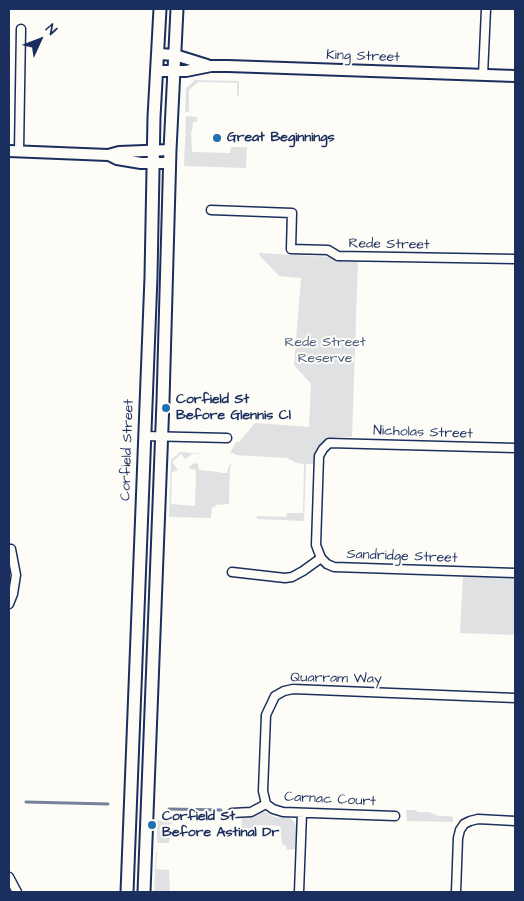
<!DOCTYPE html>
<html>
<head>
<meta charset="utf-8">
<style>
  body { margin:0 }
  #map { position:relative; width:524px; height:901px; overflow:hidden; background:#fdfcf7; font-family:"Architects Daughter",sans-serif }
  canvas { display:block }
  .frame { position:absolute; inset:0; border:10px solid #1b2f5e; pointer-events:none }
  .north { position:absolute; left:15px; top:15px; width:50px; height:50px; -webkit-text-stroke:4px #fdfcf7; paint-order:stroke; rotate:47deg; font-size:14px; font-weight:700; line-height:20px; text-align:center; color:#1b2f5e }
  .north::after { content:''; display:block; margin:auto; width:18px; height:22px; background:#1b2f5e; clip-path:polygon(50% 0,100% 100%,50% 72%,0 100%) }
</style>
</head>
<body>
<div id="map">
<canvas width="524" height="901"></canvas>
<div class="frame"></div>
<div class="north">N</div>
</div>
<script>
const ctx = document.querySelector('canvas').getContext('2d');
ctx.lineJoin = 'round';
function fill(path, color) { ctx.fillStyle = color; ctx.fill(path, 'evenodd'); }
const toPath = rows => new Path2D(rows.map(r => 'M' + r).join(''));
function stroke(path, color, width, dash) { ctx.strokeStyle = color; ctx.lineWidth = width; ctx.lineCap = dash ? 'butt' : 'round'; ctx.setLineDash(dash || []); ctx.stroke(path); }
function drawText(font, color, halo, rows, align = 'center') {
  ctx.font = font + ' "Architects Daughter",sans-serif'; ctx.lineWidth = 4; ctx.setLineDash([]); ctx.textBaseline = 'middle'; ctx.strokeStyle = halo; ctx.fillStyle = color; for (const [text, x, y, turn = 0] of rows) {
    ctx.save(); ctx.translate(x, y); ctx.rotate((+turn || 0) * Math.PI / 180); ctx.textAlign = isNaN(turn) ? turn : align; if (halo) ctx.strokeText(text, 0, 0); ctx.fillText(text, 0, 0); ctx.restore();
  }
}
fill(toPath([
  [195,80,239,81,239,94,237,98,237,83,198,82,189,90,189,112,185,112,186,88],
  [186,116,197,117,197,122,193,122,192,131,191,131,192,152,230,153,231,147,247,147,246,168,184,166],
  [259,253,331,257,344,262,358,261,352,437,337,437,326,440,316,450,313,464,306,464,304,521,257,519,257,516,286,517,287,513,303,513,304,464,297,463,287,458,235,455,234,453,230,453,236,442,239,442,255,423,309,427,311,384,294,365,301,278,279,276,260,256],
  [180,452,204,454,192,454,185,459,181,454,172,462,178,470,172,472,171,504,195,506,196,470,190,469,189,467,194,463,198,464,199,470,220,472,220,473,227,473,229,465,232,464,236,464,232,464,230,467,229,504,215,505,215,507,212,507,211,518,169,517,171,460],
  [463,576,515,578,515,635,460,633],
  [406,810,415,810,418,812,429,812,439,816,449,816,453,817,453,822,407,821],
  [261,812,265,812,274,817,290,818,295,823,296,826,296,849,287,850,286,846,282,844,280,826,258,825,258,833,241,832,242,817,243,815,254,816],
  [157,820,174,823,163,826,171,826,169,843,157,843],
  [156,852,158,852,157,854,156,869,169,870,170,892,154,892]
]), '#e0e1e3');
stroke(toPath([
  [26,802,108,804],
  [169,809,221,810]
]), '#76819c', 3);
const street = toPath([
  [483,75,486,9],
  [19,151,21,29],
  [211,210,292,213,291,249,328,250,338,256,515,259],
  [144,436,227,438],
  [515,448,329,443,323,449,319,456,316,545,321,558,327,564,334,567,515,573],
  [232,572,285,578,292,577,303,571,321,558],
  [9,604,13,594,16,575,11,549],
  [266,804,273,809,283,812,395,816],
  [232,813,251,812,266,804,263,791,266,715,275,696,284,691,293,689,515,698],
  [9,877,17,892],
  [299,892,302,813],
  [456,892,458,838,460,830,464,824,470,821,478,819,515,821]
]);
const secondary = toPath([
  [159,54,175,55,207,65],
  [158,71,186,71,211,66,228,66,515,76],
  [9,151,108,155,119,152,170,150],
  [109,155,117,159,141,163,170,163]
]);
const primary = toPath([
  [127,892,151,277,154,117,160,9],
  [144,892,163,401,170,150,177,9]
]);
stroke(street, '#1b2f5e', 11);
stroke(secondary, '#1b2f5e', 14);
stroke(primary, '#1b2f5e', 15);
stroke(street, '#fdfcf7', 8);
stroke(secondary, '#fdfcf7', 10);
stroke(primary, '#fdfcf7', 11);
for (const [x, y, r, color] of [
  [217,138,5,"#1f6fb2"],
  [166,408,5,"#1f6fb2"],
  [152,825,5,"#1f6fb2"]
]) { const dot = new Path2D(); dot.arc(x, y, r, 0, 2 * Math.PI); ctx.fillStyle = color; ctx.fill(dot); stroke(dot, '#fdfcf7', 2); }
drawText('14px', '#1b2f5e', '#fdfcf7', [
  ["King Street",363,57,2],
  ["Rede Street",389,245,1],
  ["Nicholas Street",423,433,2],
  ["Corfield Street",128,450,-88],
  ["Sandridge Street",402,557,2],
  ["Quarram Way",336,679,1],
  ["Carnac Court",330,800,3]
]);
drawText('bold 14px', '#1b2f5e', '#fdfcf7', [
  ["Great Beginnings",227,138],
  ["Corfield St",176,400],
  ["Before Glennis Cl",176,416],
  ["Corfield St",162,817],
  ["Before Astinal Dr",162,833]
], 'left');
drawText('14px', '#4c5c7f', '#fdfcf7', [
  ["Rede Street",325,343],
  ["Reserve",325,359]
]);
</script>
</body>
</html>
